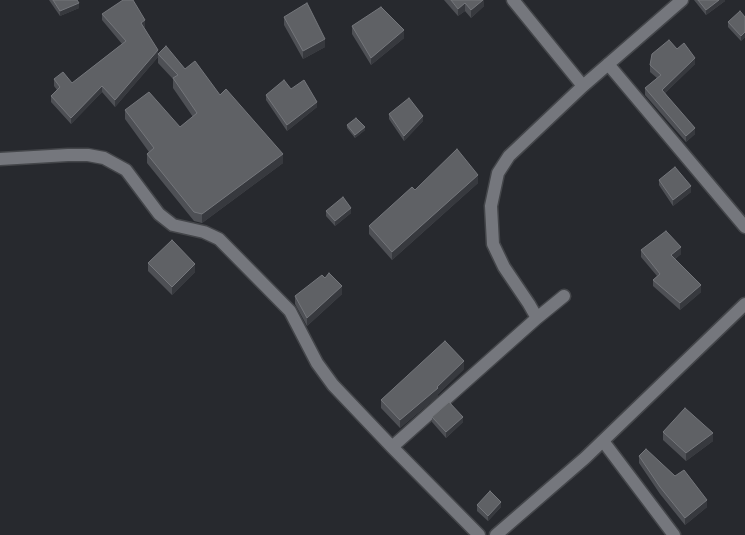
<!DOCTYPE html>
<html>
<head>
<meta charset="utf-8">
<style>
  body { margin:0 }
  canvas { display:block; background:#27292e }
</style>
</head>
<body>
<canvas width="745" height="535"></canvas>
<script>
const ctx = document.querySelector('canvas').getContext('2d');
ctx.lineJoin = 'round';
const toPath = rows => new Path2D(rows.map(r => 'M' + r).join(''));
function stroke(path, color, width, dash) { ctx.strokeStyle = color; ctx.lineWidth = width; ctx.lineCap = dash ? 'butt' : 'round'; ctx.setLineDash(dash || []); ctx.stroke(path); }
function fill(path, color) { ctx.fillStyle = color; ctx.fill(path, 'evenodd'); }
const minor = toPath([
  [513,0,583,86],
  [608,64,745,227],
  [0,159,68,155,88,155,104,158,126,170,159,214,173,225,204,232,219,239,290,311,317,363,333,385,392,447,479,535],
  [537,318,529,304,504,267,493,244,491,206,498,173,509,156,583,86,682,0],
  [603,441,674,535],
  [392,447,537,318,564,296],
  [496,535,585,458,745,304]
]);
stroke(minor, '#44464a', 15);
stroke(minor, '#75777d', 12);
fill(toPath([
  [49,0,77,0,79,8,60,16],
  [444,0,484,0,484,6,471,18,465,11,458,16],
  [694,0,725,0,725,1,706,15],
  [102,14,145,26,144,27,158,53,185,69,220,95,283,163,202,223,194,221,147,163,147,154,149,152,125,119,125,110,180,127,193,117,173,88,173,79,158,63,158,57,115,107,102,92,71,124,51,102,51,96,57,90,54,86,54,79,72,83,122,44,102,20],
  [284,17,325,47,303,59,284,25],
  [745,17,745,37,741,41,728,27,728,22],
  [352,26,404,38,371,65,352,34],
  [677,49,695,64,665,93,695,134,686,142,645,95,645,88,657,78,650,72,650,65],
  [291,89,317,107,287,131,266,100,266,95],
  [389,114,423,121,404,141,389,119],
  [347,125,365,130,355,138,347,128],
  [659,180,691,192,673,206,659,185],
  [478,183,392,260,369,234,369,226,415,190],
  [326,211,351,213,335,226,326,216],
  [641,250,681,254,675,259,701,292,680,310,653,286,653,280,657,276,641,257],
  [148,263,195,272,172,295,148,271],
  [325,278,342,294,307,326,295,304,295,296],
  [464,369,438,394,438,396,400,428,381,408,381,400],
  [432,417,463,422,446,438,432,422],
  [663,432,713,441,686,461,663,440],
  [639,456,707,507,685,525,660,494,639,463],
  [477,505,501,507,488,521,477,511]
]), '#4e5055');
fill(toPath([
  [483,0,484,0,484,6,471,18,471,10],
  [719,0,725,0,725,1,706,15,706,10],
  [79,3,79,8,60,16,60,11],
  [465,3,465,11,458,16,458,9],
  [145,20,145,26,141,29,141,23],
  [404,30,404,38,371,65,371,58],
  [745,32,745,37,741,41,741,36],
  [325,39,325,47,303,59,303,51],
  [158,50,158,57,115,107,115,100],
  [695,58,695,64,662,96,662,90],
  [102,86,102,92,71,124,71,118],
  [317,102,317,107,287,131,287,125],
  [423,116,423,121,404,141,404,136],
  [365,127,365,130,355,138,355,135],
  [695,128,695,134,686,142,686,136],
  [283,154,283,163,202,223,202,214],
  [478,175,478,183,392,260,392,252],
  [691,186,691,192,673,206,673,200],
  [351,208,351,213,335,226,335,221],
  [681,247,681,254,671,262,671,255],
  [195,264,195,272,172,295,172,287],
  [701,285,701,292,680,310,680,303],
  [342,286,342,294,307,326,307,318],
  [464,361,464,369,438,394,438,396,400,428,400,420],
  [463,417,463,422,446,438,446,432],
  [713,433,713,441,686,461,686,453],
  [707,500,707,507,685,525,685,518],
  [501,502,501,507,488,521,488,516]
]), '#37393e');
const building = toPath([
  [53,0,77,0,79,3,60,11,53,0],
  [123,0,133,0,145,20,141,23,158,50,115,100,102,86,71,118,51,96,60,87,54,79,63,72,72,83,126,41,102,14,123,0],
  [451,0,483,0,471,10,465,3,458,9,451,0],
  [698,0,719,0,706,10,698,0],
  [307,3,325,39,303,51,284,17,307,3],
  [381,7,404,30,371,58,352,26,381,7],
  [740,11,745,17,745,32,741,36,728,22,740,11],
  [669,40,677,49,684,43,695,58,662,90,695,128,686,136,645,88,661,75,650,65,652,54,669,40],
  [166,46,185,69,195,61,220,95,226,89,283,154,202,214,194,212,147,154,154,148,125,110,149,92,180,127,197,113,173,78,178,75,158,54,166,46],
  [284,80,291,89,304,80,317,102,287,125,266,95,284,80],
  [409,98,423,116,404,136,389,114,409,98],
  [356,118,365,127,355,135,347,125,356,118],
  [457,149,478,175,392,252,369,226,412,187,415,190,457,149],
  [675,167,691,186,673,200,659,180,675,167],
  [343,197,351,208,335,221,326,211,343,197],
  [666,231,681,247,671,255,701,285,680,303,653,280,660,274,641,250,666,231],
  [172,240,195,264,172,287,148,263,172,240],
  [329,273,342,286,307,318,295,296,322,275,325,278,329,273],
  [445,341,464,361,437,387,438,388,400,420,381,400,445,341],
  [449,402,463,417,446,432,432,417,449,402],
  [685,408,713,433,686,453,663,432,685,408],
  [646,449,675,476,684,470,707,500,685,518,660,487,639,456,646,449],
  [490,491,501,502,488,516,477,505,490,491]
]);
fill(building, '#5f6165');
stroke(building, '#74767b', 1);
</script>
</body>
</html>
